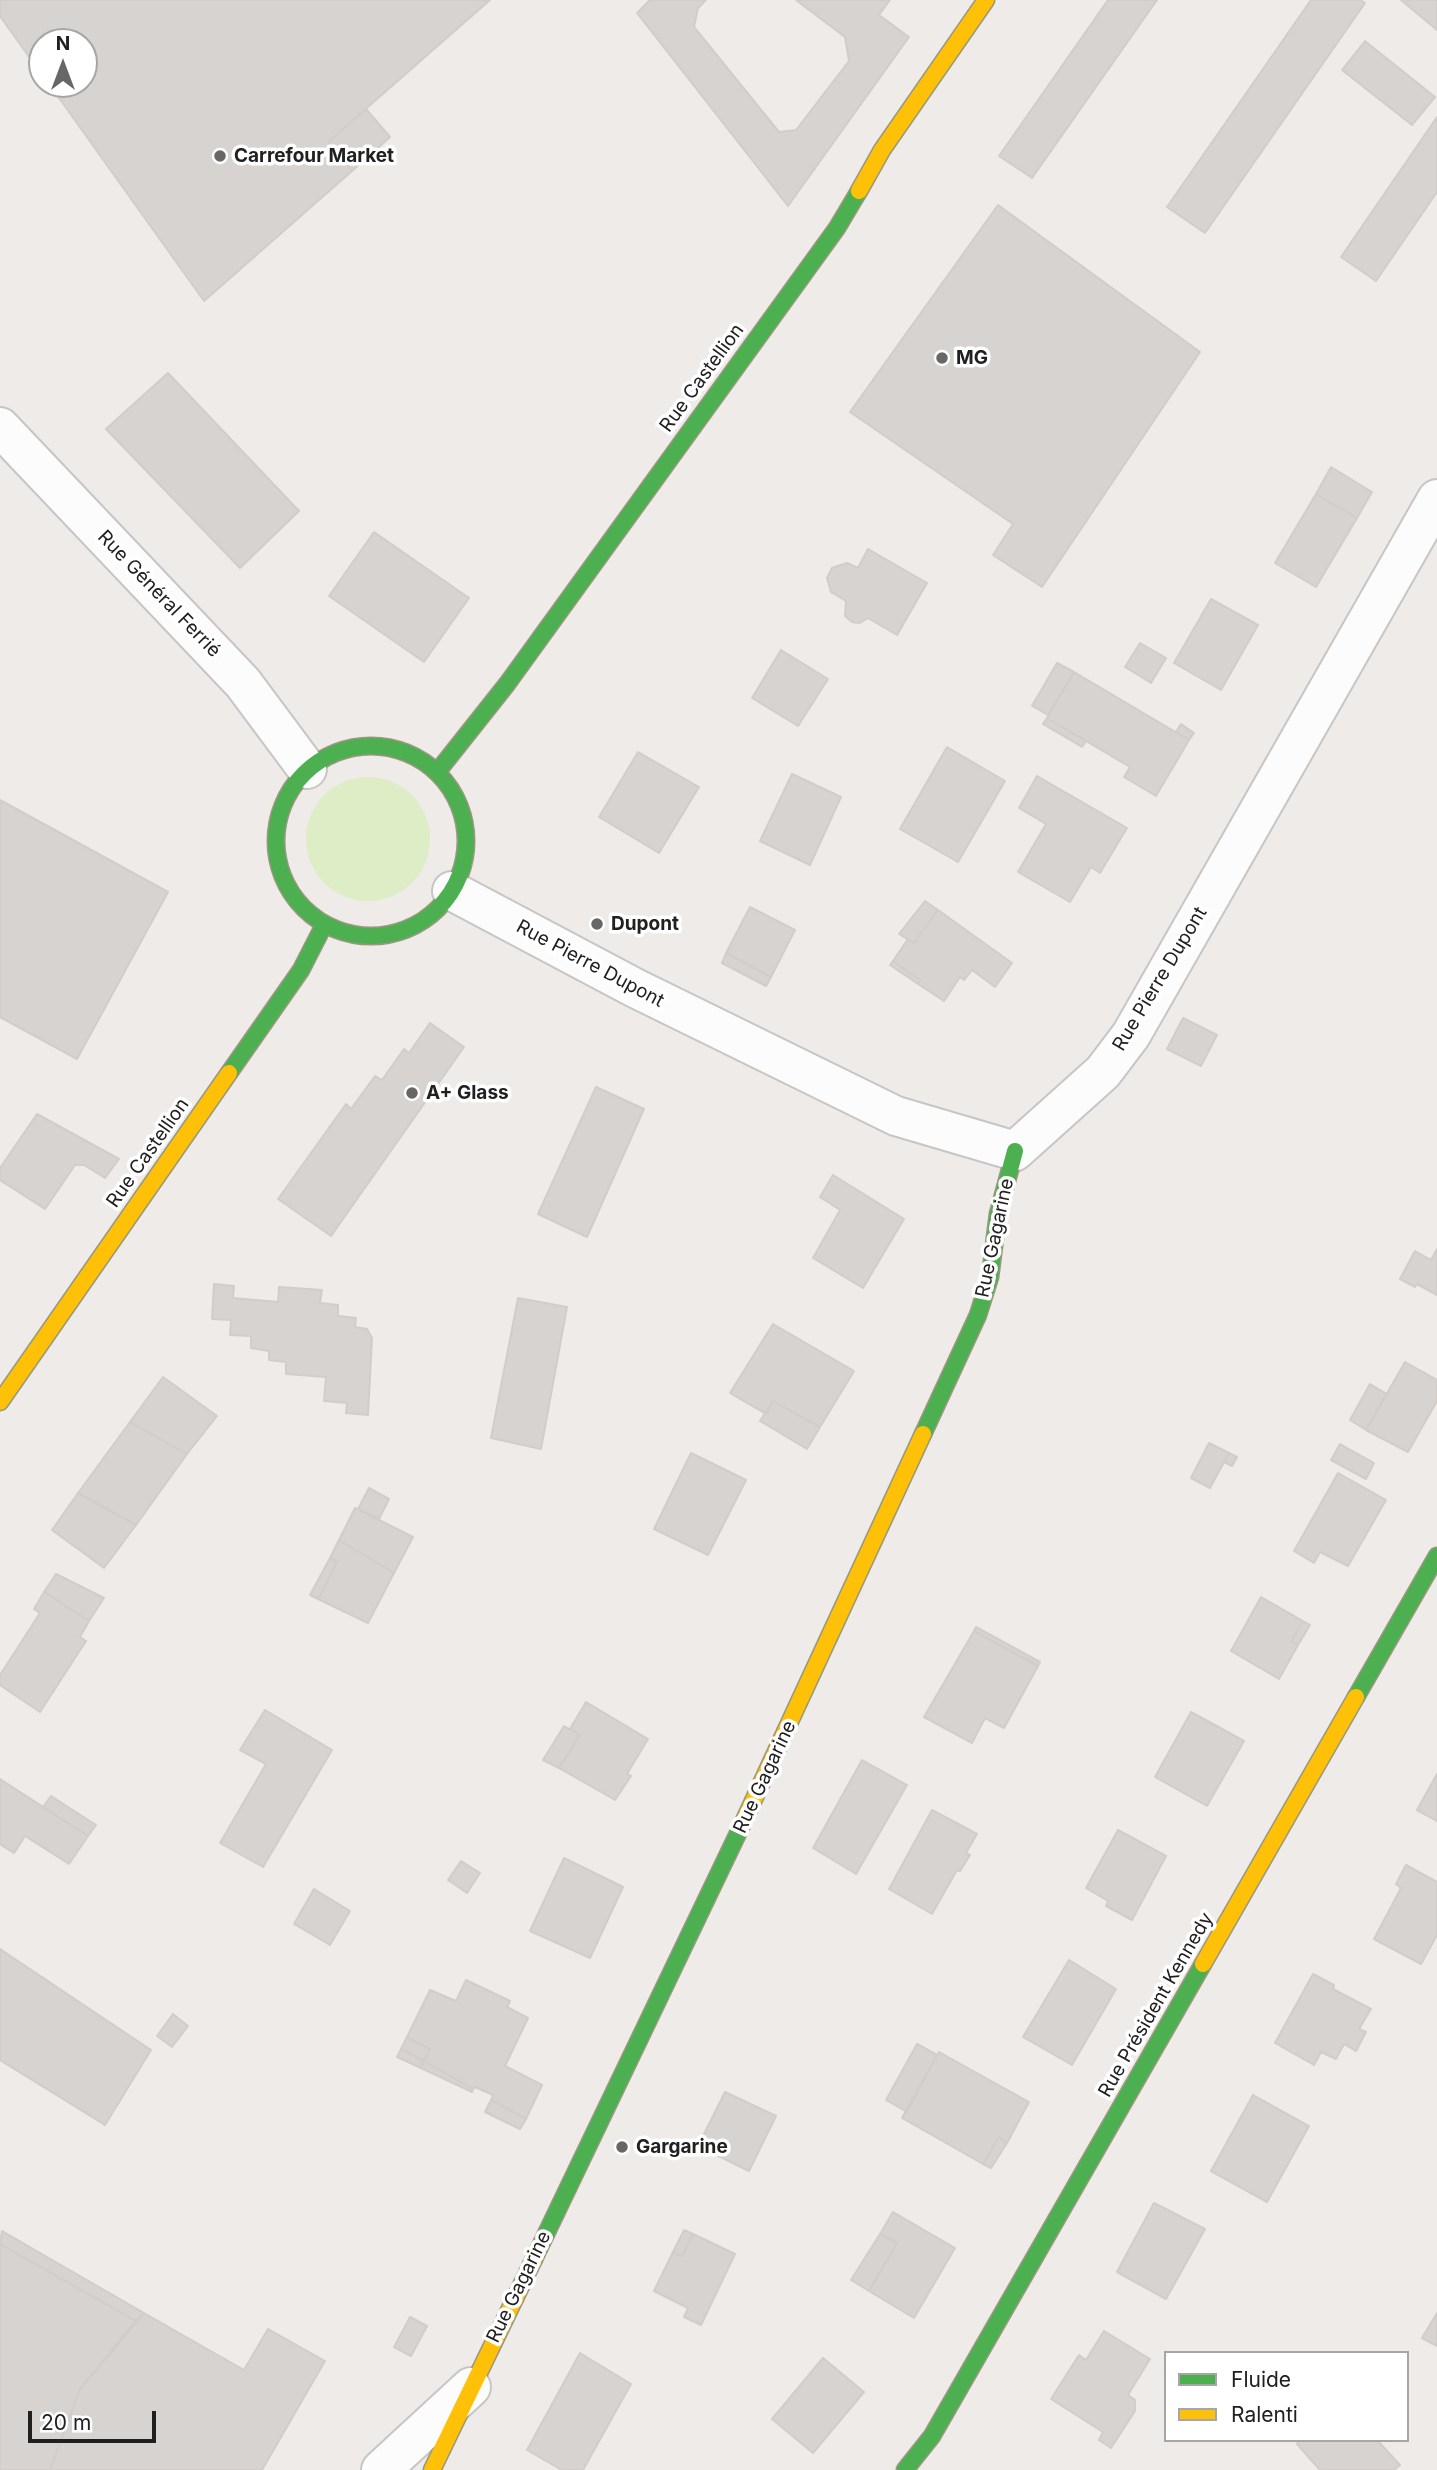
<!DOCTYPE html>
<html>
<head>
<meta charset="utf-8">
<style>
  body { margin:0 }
  #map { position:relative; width:1437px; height:2470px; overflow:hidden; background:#eeebe8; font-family:Inter,sans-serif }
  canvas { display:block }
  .legend { position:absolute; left:1164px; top:2351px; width:245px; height:91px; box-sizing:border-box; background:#fff; border:2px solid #a6a6a6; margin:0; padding:9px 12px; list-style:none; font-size:21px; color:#202020 }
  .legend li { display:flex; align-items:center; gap:14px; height:35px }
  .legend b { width:35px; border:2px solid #a6a6a6 }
  .north { position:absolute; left:28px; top:28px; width:70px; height:70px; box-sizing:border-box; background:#fff; border:2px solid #a6a6a6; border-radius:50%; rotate:0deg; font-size:19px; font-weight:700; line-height:28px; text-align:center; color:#202020 }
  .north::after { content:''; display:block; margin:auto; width:24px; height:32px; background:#686766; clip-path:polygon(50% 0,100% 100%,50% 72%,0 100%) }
  .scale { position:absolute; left:28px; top:2411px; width:128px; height:32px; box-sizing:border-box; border:4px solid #202020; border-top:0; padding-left:9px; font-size:21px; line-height:24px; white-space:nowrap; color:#202020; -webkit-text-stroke:5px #fff; paint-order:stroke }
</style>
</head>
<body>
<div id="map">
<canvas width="1437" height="2470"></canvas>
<ul class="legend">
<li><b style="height:9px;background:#4caf50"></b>Fluide</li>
<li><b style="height:9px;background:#ffc107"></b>Ralenti</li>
</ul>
<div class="north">N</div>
<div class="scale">20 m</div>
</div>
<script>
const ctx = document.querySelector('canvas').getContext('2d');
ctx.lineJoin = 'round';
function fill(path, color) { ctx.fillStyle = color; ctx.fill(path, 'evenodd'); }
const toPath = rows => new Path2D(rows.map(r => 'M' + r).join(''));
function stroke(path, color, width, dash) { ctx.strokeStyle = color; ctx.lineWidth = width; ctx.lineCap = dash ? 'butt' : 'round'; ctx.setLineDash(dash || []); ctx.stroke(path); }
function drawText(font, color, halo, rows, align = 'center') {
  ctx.font = font + ' Inter,sans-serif'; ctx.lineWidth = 7; ctx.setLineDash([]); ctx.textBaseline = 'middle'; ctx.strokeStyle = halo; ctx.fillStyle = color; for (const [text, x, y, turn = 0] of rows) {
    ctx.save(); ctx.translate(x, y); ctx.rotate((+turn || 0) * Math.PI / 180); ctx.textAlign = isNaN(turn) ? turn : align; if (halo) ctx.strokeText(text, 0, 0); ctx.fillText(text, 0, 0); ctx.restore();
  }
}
fill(toPath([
  '306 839a62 62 0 1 1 124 0a62 62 0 1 1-124 0Z'
]), '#ddedc5');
const building = toPath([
  [0,0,490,0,328,142,352,171,204,301,49,84,84,84,84,42,42,42,42,75,0,16,0,0],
  [650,0,706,0,698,8,694,27,779,132,796,130,849,61,845,37,796,0,890,0,879,15,909,37,788,206,637,13,650,0],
  [1108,0,1157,0,1032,178,999,156,1108,0],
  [1311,0,1360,0,1365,3,1205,233,1167,207,1311,0],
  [1401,0,1437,0,1437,30,1401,0],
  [1365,41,1435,97,1412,125,1342,70,1365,41],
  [366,109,390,137,352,171,328,142,366,109],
  [1437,117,1437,192,1376,281,1341,257,1437,117],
  [998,205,1200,352,1042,587,993,555,1013,524,850,412,998,205],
  [168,373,299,511,240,568,106,429,168,373],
  [1331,467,1372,492,1357,518,1316,494,1331,467],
  [1316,494,1357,518,1316,587,1275,563,1316,494],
  [374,532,469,598,424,662,329,596,374,532],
  [868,549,927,583,897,635,868,618,860,623,852,622,845,616,846,601,831,592,827,578,832,568,847,563,858,568,868,549],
  [1211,599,1258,625,1221,690,1174,663,1211,599],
  [1140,643,1166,658,1151,683,1125,667,1140,643],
  [781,650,828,679,798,726,752,698,781,650],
  [1057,663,1074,672,1048,715,1032,706,1057,663],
  [1074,672,1189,740,1156,796,1124,777,1130,767,1047,718,1074,672],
  [1047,718,1086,741,1082,747,1043,724,1047,718],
  [1181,724,1194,733,1189,740,1176,732,1181,724],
  [947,747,1005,781,958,862,900,829,947,747],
  [638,752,699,787,659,853,599,817,638,752],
  [792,774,841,797,810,865,760,841,792,774],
  [1037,776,1127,828,1100,873,1091,867,1070,902,1018,872,1046,824,1019,808,1037,776],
  [0,800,168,892,77,1059,0,1017,0,800],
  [925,901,938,910,914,943,899,934,925,901],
  [750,907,795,930,771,977,726,953,750,907],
  [938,910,1012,963,995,987,972,970,964,980,960,977,944,1001,918,984,920,980,893,961,908,939,914,943,938,910],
  [726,953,771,977,766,986,722,963,726,953],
  [893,961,920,980,918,984,890,965,893,961],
  [1183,1018,1217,1035,1201,1066,1167,1049,1183,1018],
  [430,1023,464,1047,331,1236,278,1199,346,1104,351,1109,375,1076,382,1080,404,1049,409,1053,430,1023],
  [596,1087,644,1109,587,1237,538,1214,596,1087],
  [37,1114,119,1159,105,1178,84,1165,75,1165,45,1209,0,1180,0,1168,37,1114],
  [833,1175,904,1219,863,1288,813,1258,840,1210,820,1197,833,1175],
  [1437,1249,1437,1295,1417,1284,1415,1287,1400,1279,1415,1251,1431,1260,1437,1249],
  [214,1284,234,1286,233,1298,278,1302,279,1287,322,1290,320,1303,338,1305,338,1316,356,1318,355,1327,367,1329,372,1338,368,1415,346,1413,347,1403,324,1401,326,1377,286,1374,286,1362,269,1360,269,1351,251,1348,251,1336,230,1335,231,1320,212,1319,214,1284],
  [518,1298,567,1307,541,1449,491,1438,518,1298],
  [773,1324,854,1371,820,1427,773,1401,766,1414,730,1393,773,1324],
  [1405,1362,1437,1380,1437,1401,1408,1452,1366,1430,1405,1362],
  [163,1377,217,1416,187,1454,130,1422,163,1377],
  [1370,1384,1387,1394,1366,1430,1350,1420,1370,1384],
  [773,1401,820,1427,807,1449,760,1421,773,1401],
  [130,1422,187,1454,136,1525,78,1493,130,1422],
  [1209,1443,1229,1453,1210,1488,1191,1478,1209,1443],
  [1340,1444,1374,1463,1366,1479,1331,1460,1340,1444],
  [691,1453,746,1480,708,1555,654,1529,691,1453],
  [1229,1453,1237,1457,1232,1466,1224,1462,1229,1453],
  [1338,1473,1386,1500,1348,1566,1320,1552,1314,1563,1294,1551,1338,1473],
  [369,1488,389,1499,379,1519,358,1509,369,1488],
  [78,1493,136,1525,104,1568,52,1530,78,1493],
  [355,1508,413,1537,394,1573,339,1540,355,1508],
  [339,1540,394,1573,368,1623,318,1599,337,1562,330,1558,339,1540],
  [330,1558,337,1562,318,1599,310,1595,330,1558],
  [56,1574,104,1598,89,1621,44,1592,56,1574],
  [44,1592,89,1621,80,1637,86,1641,40,1712,0,1685,0,1675,40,1613,34,1609,44,1592],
  [1261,1597,1303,1621,1291,1642,1298,1645,1279,1679,1231,1651,1261,1597],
  [1303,1621,1310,1625,1298,1645,1291,1642,1303,1621],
  [976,1627,1040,1662,1038,1666,974,1631,976,1627],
  [974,1631,1038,1666,1004,1728,985,1718,972,1743,924,1717,974,1631],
  [586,1702,648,1739,627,1774,631,1776,615,1800,559,1768,580,1735,570,1729,586,1702],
  [265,1710,332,1750,263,1867,220,1843,266,1764,240,1750,265,1710],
  [1191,1712,1244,1741,1207,1806,1155,1777,1191,1712],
  [564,1726,580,1735,559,1768,543,1760,564,1726],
  [862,1760,907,1785,856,1874,813,1848,862,1760],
  [1437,1774,1437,1821,1417,1810,1437,1774],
  [0,1779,88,1836,69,1864,25,1836,14,1853,0,1844,0,1779],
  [51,1796,96,1825,88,1836,43,1807,51,1796],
  [932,1810,977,1834,966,1853,970,1855,960,1871,957,1870,932,1914,889,1889,932,1810],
  [1118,1830,1166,1856,1132,1920,1106,1906,1108,1901,1086,1888,1118,1830],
  [564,1858,623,1887,590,1958,530,1931,564,1858],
  [461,1861,480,1873,467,1893,448,1880,461,1861],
  [1406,1865,1437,1882,1437,1935,1421,1964,1374,1939,1401,1888,1396,1884,1406,1865],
  [314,1889,350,1911,330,1945,294,1924,314,1889],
  [0,1949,151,2050,105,2125,0,2060,0,1949],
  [1069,1960,1116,1989,1072,2065,1023,2037,1069,1960],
  [1313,1974,1334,1985,1333,1989,1371,2009,1359,2029,1366,2032,1356,2051,1344,2044,1336,2059,1321,2052,1314,2065,1275,2043,1313,1974],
  [466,1980,510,2001,507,2007,528,2018,505,2066,542,2085,526,2119,491,2100,493,2095,475,2087,473,2089,424,2061,430,2049,407,2037,430,1990,456,2001,466,1980],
  [173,2014,188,2026,172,2047,157,2036,173,2014],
  [407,2037,430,2049,424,2061,401,2049,407,2037],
  [917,2044,937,2055,907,2112,886,2100,917,2044],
  [401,2049,424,2061,421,2068,397,2057,401,2049],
  [939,2052,1029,2102,1007,2143,999,2137,983,2164,902,2118,939,2052],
  [424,2061,473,2089,472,2092,421,2068,424,2061],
  [725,2092,776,2116,749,2171,698,2146,725,2092],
  [1253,2095,1309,2126,1267,2202,1211,2171,1253,2095],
  [491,2100,526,2119,520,2129,485,2112,491,2100],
  [999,2137,1007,2143,991,2168,983,2164,999,2137],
  [1154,2203,1205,2229,1166,2299,1117,2272,1154,2203],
  [893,2212,955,2248,914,2318,869,2291,897,2243,880,2234,893,2212],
  [684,2230,693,2234,682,2256,673,2252,684,2230],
  [2,2231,144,2313,136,2321,0,2244,2,2231],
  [693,2234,735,2254,701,2325,684,2317,688,2308,654,2291,673,2252,682,2256,693,2234],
  [880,2234,897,2243,869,2291,851,2280,880,2234],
  [0,2244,136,2321,80,2389,50,2470,0,2470,0,2244],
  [144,2313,244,2370,268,2329,325,2361,262,2470,50,2470,80,2389,144,2313],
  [1437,2313,1437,2346,1422,2338,1437,2313],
  [410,2317,427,2326,411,2356,394,2347,410,2317],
  [1104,2331,1150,2359,1128,2395,1135,2400,1135,2411,1111,2448,1099,2440,1103,2432,1051,2399,1079,2355,1086,2360,1104,2331],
  [580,2353,631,2384,583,2470,562,2470,527,2450,580,2353],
  [823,2358,864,2392,813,2453,772,2419,823,2358],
  [1301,2440,1377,2440,1400,2465,1394,2470,1320,2470,1297,2444,1301,2440]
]);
fill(building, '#d6d3d1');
stroke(building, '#d2cdc9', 2);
const street = toPath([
  [0,427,243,683,307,769],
  [452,891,635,988,896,1116,1015,1151,1103,1072,1131,1035,1437,499],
  [381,2470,471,2387]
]);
const fast = toPath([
  '276 841a95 95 0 1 1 190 0a95 95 0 1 1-190 0Z',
  [438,771,507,684,837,228,859,191],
  [229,1073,301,970,324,925],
  [923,1434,978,1315,990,1277,998,1214,1015,1151],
  [1356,1697,1437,1556],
  [534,2259,742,1825],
  [905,2470,932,2436,1203,1964]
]);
const slow = toPath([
  [859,191,882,150,986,0],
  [0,1402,229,1073],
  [742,1825,923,1434],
  [1203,1964,1356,1697],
  [432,2470,534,2259]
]);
stroke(street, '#c7c6c4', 42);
stroke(fast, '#99987f', 19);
stroke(slow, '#99987f', 19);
stroke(street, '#fcfcfc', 38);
stroke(fast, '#4caf50', 16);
stroke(slow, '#ffc107', 16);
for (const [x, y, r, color] of [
  [220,156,7,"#686766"],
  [942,358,7,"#686766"],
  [597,924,7,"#686766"],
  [412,1093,7,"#686766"],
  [622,2147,7,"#686766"]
]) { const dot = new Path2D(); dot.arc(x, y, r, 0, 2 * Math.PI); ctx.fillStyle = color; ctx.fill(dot); stroke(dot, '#fff', 2.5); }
drawText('bold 19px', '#202020', '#fff', [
  ["Carrefour Market",234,156],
  ["MG",956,358],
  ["Dupont",611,924],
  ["A+ Glass",426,1093],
  ["Gargarine",636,2147]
], 'left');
drawText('19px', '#202020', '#fff', [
  ["Rue Castellion",702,378,-54],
  ["Rue Général Ferrié",159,594,46],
  ["Rue Pierre Dupont",590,964,28],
  ["Rue Pierre Dupont",1160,979,-59],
  ["Rue Castellion",148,1153,-55],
  ["Rue Gagarine",995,1238,-78],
  ["Rue Gagarine",765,1777,-65],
  ["Rue Président Kennedy",1156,2005,-60],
  ["Rue Gagarine",519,2287,-64]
]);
</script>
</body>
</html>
